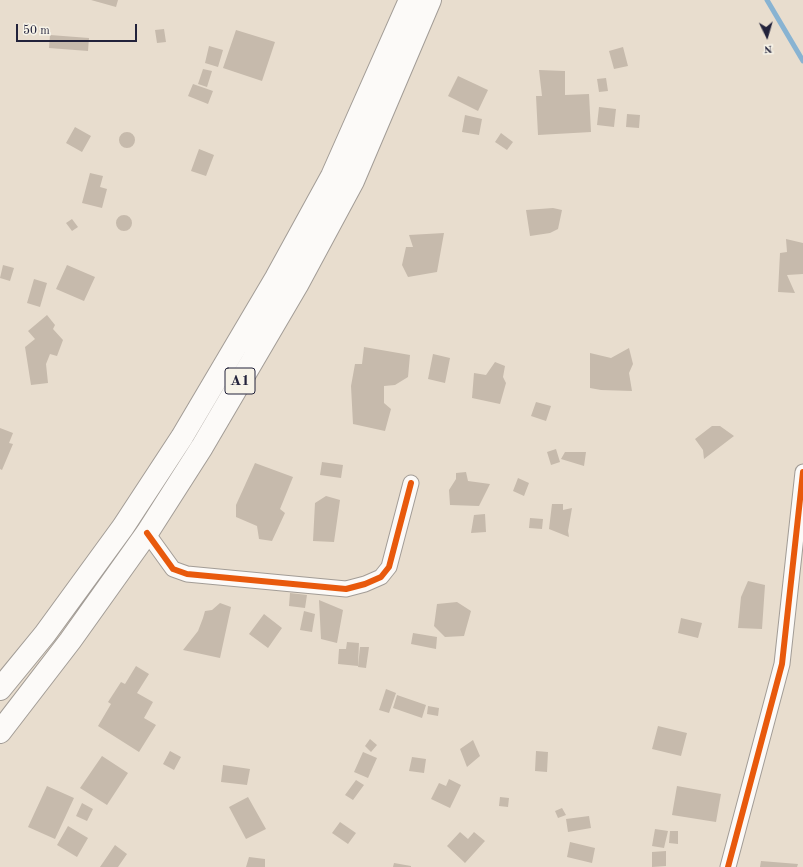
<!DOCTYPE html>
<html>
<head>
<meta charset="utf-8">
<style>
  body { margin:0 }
  #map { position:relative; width:803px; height:867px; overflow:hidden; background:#e8ddce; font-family:"Old Standard TT",serif }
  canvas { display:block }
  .north { position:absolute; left:747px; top:16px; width:40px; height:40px; -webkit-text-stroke:3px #f7f3e8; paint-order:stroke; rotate:175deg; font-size:11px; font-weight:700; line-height:16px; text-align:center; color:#22223b }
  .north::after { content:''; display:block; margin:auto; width:14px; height:18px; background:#22223b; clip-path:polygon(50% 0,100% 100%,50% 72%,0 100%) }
  .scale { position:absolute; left:16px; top:24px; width:121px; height:18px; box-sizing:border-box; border:2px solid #22223b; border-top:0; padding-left:5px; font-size:12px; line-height:14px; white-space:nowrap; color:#22223b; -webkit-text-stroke:3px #f7f3e8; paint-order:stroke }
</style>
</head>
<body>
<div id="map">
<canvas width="803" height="867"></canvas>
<div class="north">N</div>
<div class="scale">50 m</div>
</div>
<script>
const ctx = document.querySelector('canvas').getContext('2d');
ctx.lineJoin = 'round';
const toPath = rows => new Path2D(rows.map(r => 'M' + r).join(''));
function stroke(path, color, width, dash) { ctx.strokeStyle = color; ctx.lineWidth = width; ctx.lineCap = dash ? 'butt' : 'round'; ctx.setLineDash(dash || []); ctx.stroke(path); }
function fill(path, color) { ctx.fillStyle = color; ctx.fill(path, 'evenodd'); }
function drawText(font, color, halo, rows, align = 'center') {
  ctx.font = font + ' "Old Standard TT",serif'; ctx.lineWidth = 3.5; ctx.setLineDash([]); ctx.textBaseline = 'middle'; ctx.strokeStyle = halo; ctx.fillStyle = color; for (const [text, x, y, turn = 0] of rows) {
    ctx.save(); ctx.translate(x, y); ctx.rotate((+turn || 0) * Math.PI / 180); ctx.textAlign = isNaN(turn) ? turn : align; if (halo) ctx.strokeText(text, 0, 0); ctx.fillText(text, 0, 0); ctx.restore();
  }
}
stroke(toPath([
  [767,0,803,61]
]), '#88b3d2', 5);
fill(toPath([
  [91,0,118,0,116,7],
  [164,29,166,42,157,43,155,30],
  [236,30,275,42,262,81,223,68],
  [50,35,89,38,88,51,49,48],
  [209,46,223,50,218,67,205,63],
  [623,47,628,66,614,69,609,51],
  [203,69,212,71,207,87,198,84],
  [539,70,565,71,565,95,589,94,591,132,538,135,536,96,542,96],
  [458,76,488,90,478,111,448,96],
  [606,78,608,91,599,92,597,79],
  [193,84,213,91,208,104,188,96],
  [599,107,616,109,614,127,597,125],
  [627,114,640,115,639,128,626,127],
  [465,115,482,119,479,135,462,132],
  [75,127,91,136,82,152,66,143],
  '119 140a8 8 0 1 1 16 0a8 8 0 1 1-16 0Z',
  [501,133,513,142,507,150,495,142],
  [199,149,214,155,206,176,191,171],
  [90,173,103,176,100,187,107,189,102,208,82,203],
  [553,208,562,210,558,229,550,233,530,236,526,210],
  '116 223a8 8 0 1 1 16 0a8 8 0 1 1-16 0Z',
  [72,219,78,227,72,231,66,223],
  [444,233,437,272,408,277,402,265,406,247,413,247,409,235],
  [786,239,803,243,803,274,787,275,795,293,778,292,780,253,787,252],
  [3,265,14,268,10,281,0,278],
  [67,265,95,277,84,301,56,289],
  [34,279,47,283,40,307,27,303],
  [47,315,55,325,53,329,63,340,57,356,50,354,46,364,48,383,31,385,25,347,35,339,28,331],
  [364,347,410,355,408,377,395,385,384,386,384,403,391,409,385,431,353,424,351,386,355,364,362,364],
  [629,348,633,364,629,373,632,391,601,390,590,388,590,353,611,358],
  [433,354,450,358,445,383,428,379],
  [495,362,505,366,503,377,506,383,500,404,472,398,474,373,486,375],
  [536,402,551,406,546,421,531,416],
  [712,426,720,426,734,436,704,459,703,450,695,439],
  [0,428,13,433,9,443,13,444,2,470,0,469],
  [556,449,560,462,551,465,547,452],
  [565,452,586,452,584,466,561,459],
  [322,462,343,465,341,478,320,475],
  [255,463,293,477,280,509,285,513,272,541,259,539,257,526,236,517,236,505],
  [466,472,468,481,490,484,479,506,450,505,449,490,456,479,456,473],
  [518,478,529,483,524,496,513,491],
  [326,496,340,500,334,542,313,541,315,503],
  [552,504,563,504,563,510,572,508,568,531,569,537,549,529],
  [485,514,486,532,471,533,474,515],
  [530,518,543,519,542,529,529,528],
  [748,581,765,585,762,629,738,628,741,597],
  [290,593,307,595,305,608,289,606],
  [319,600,343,610,337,643,321,639],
  [457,602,471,611,464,636,445,637,434,626,437,604],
  [220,603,231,607,220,658,183,650,198,631,203,618,205,611,212,610],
  [304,611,315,614,312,632,300,630],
  [264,614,282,628,268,648,249,634],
  [681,618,702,623,698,638,678,633],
  [413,633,437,637,436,649,411,644],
  [347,642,359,643,358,666,338,664,339,649,346,649],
  [360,647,369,647,366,668,358,667],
  [136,666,149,674,137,693,153,702,144,718,156,725,139,752,98,726,111,704,108,702,121,682,125,684],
  [386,689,396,693,389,713,379,710],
  [397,695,426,705,422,718,393,708],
  [428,706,439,708,438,716,427,714],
  [658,726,687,733,681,756,652,749],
  [370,739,377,745,371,752,365,746],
  [473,740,480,756,467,767,460,749],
  [170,751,181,757,174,770,163,764],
  [536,751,548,752,547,772,535,771],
  [363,752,377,758,368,778,354,772],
  [102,756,128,773,107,805,80,788],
  [412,757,426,759,424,773,409,771],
  [223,765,250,769,247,785,221,782],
  [449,779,461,785,450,808,431,799,439,783,446,786],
  [356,780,364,785,353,800,345,795],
  [47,786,74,798,55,839,28,827],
  [677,786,721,794,716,822,672,815],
  [248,797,266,829,246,839,229,807],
  [500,797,509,798,508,807,499,806],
  [82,803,93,809,87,821,76,816],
  [562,808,566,815,558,818,555,811],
  [589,816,591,828,568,832,566,819],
  [340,822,356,833,348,844,332,833],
  [68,826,88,838,77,857,57,845],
  [655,829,668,831,664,848,652,846],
  [670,831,678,831,678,844,669,843],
  [460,832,468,839,474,832,485,841,465,863,447,846],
  [570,842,595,848,592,863,567,857],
  [115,845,127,854,118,867,100,867],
  [666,851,666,866,652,867,652,852],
  [249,857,265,859,265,867,246,867],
  [761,861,798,864,797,867,760,867],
  [394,863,411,866,411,867,393,867]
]), '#c6baac');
const minor = toPath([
  [147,533,173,569,187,574,346,589,365,584,381,577,389,567,411,483],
  [728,867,782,664,803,472]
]);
const highway = toPath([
  [0,689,45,634,123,527,182,437,276,278,332,176,410,0],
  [0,732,70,641,147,533,202,447,297,285,353,181,430,0]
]);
stroke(minor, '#a29c96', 17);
stroke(highway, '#a29c96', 24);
stroke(minor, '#fcfaf8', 15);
stroke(highway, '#fcfaf8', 22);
stroke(toPath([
  [147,533,173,569,187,574,346,589,365,584,381,577,389,567,411,483],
  [728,867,782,664,803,472]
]), '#e8590c', 6);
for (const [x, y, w] of [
  [240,381,30]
]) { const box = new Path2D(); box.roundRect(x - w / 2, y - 13, w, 26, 3); ctx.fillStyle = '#f7f3e8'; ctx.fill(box); stroke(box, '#22223b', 1); }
drawText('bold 15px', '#22223b', null, [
  ["A1",240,381]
]);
</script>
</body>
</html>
